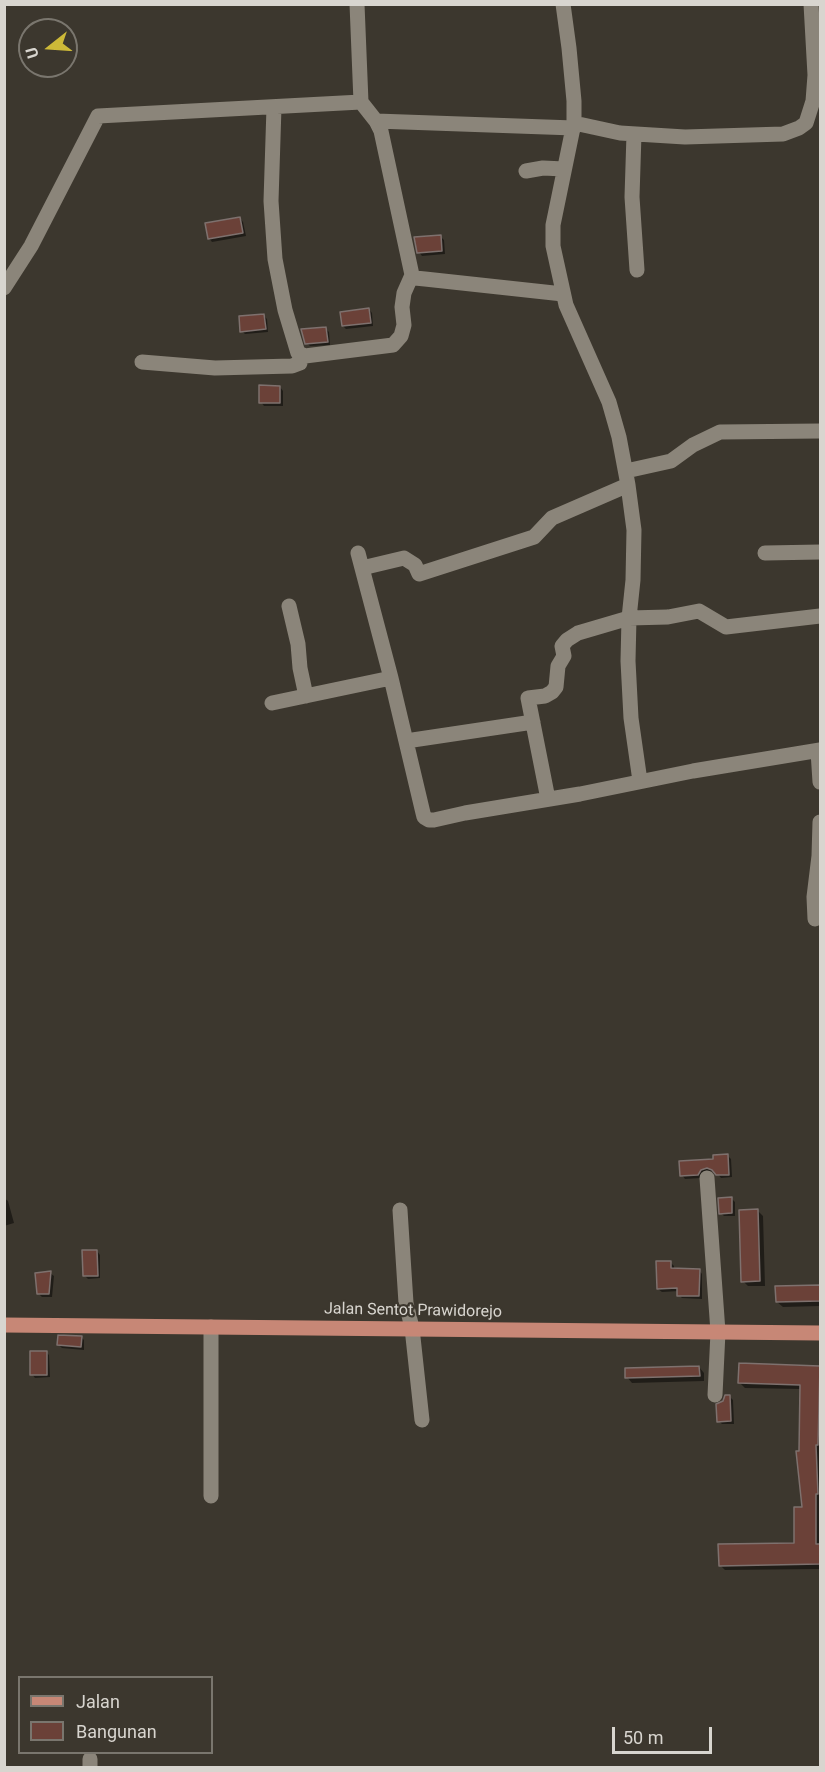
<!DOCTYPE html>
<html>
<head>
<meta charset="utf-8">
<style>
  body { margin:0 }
  #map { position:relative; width:825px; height:1772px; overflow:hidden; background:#3c372e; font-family:Roboto,sans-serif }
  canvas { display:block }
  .frame { position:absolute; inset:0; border:6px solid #d8d5cf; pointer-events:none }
  .legend { position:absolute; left:18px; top:1676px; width:195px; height:78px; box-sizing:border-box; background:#3c372e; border:2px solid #7a766e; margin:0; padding:8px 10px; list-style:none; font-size:18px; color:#d8d5cf }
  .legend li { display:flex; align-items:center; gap:12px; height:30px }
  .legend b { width:30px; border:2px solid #7a766e }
  .north { position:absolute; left:18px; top:18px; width:60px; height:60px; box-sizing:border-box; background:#3c372e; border:2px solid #7a766e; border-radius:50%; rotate:253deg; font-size:16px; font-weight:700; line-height:24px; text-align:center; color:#d8d5cf }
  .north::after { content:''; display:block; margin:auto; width:21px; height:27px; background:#cdb938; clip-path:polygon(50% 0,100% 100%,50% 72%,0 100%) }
  .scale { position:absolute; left:612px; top:1727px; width:100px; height:27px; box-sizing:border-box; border:3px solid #d8d5cf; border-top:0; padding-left:8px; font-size:18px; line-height:21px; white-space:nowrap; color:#d8d5cf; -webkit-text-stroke:4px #3c372e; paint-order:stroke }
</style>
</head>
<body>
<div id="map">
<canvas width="825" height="1772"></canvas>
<div class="frame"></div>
<ul class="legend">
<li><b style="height:8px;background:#c78776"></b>Jalan</li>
<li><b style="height:16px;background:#6b4138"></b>Bangunan</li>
</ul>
<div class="north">U</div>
<div class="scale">50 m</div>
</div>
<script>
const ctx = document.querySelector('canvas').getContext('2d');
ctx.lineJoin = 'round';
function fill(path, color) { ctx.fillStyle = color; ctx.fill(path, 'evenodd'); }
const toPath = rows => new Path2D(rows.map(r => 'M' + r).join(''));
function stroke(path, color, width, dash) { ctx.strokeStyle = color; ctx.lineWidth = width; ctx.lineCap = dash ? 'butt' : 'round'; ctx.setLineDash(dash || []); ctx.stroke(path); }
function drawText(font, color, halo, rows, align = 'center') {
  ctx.font = font + ' Roboto,sans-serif'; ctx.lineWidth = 4.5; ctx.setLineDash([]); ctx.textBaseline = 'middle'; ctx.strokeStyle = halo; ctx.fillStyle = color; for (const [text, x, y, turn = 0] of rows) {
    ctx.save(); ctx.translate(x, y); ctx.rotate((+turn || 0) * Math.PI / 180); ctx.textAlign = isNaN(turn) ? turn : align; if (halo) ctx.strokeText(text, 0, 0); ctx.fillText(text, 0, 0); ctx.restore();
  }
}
fill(toPath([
  [240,218,243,222,246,236,212,242,209,238],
  [441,237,444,240,445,254,422,256,419,252],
  [369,309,372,313,373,326,346,329,343,326],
  [264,316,267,319,268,332,245,334,242,331],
  [326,329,329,332,330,345,310,346,307,343],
  [280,387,283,391,283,406,264,406,261,402],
  [728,1156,731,1159,732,1177,721,1178,716,1172,711,1171,704,1173,701,1178,685,1179,682,1175],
  [4,1198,8,1201,14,1223,4,1226],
  [732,1199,735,1202,735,1216,724,1216,721,1213],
  [758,1211,763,1216,765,1286,748,1286,743,1281],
  [97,1251,100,1255,100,1278,88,1279,84,1275],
  [670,1262,674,1266,674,1270,699,1270,702,1274,702,1299,682,1298,679,1295,679,1291,662,1292,658,1289],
  [50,1273,54,1276,52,1297,42,1297,39,1294],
  [820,1286,820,1306,783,1307,777,1302,777,1287],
  [81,1337,84,1340,84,1350,62,1348,59,1345],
  [46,1352,49,1355,50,1377,35,1378,32,1374],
  [699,1367,704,1373,704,1381,632,1383,627,1377],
  [819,1367,820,1369,820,1569,725,1570,720,1565,796,1545,803,1509,801,1453,801,1389,745,1388,740,1383],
  [730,1397,733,1400,734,1424,722,1424,719,1421,724,1402]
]), '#0007');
const building = toPath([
  [240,217,243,233,208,239,205,223,240,217],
  [441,235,442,251,417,253,414,237,441,235],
  [369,308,371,323,342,326,340,312,369,308],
  [264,314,266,329,240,332,239,316,264,314],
  [326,327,328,342,305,344,301,329,326,327],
  [259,385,280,386,280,403,259,403,259,385],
  [728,1154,729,1175,716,1175,712,1170,707,1168,701,1170,698,1175,680,1176,679,1161,713,1159,713,1155,728,1154],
  [732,1197,732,1213,719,1214,718,1198,732,1197],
  [758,1209,760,1281,741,1282,739,1210,758,1209],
  [82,1250,97,1250,98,1276,83,1276,82,1250],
  [656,1261,671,1261,671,1268,700,1269,699,1296,677,1296,677,1288,657,1289,656,1261],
  [51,1271,49,1294,37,1294,35,1273,51,1271],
  [820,1285,820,1301,776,1302,775,1286,820,1285],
  [58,1335,82,1336,81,1347,57,1345,58,1335],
  [30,1351,47,1351,47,1375,30,1375,30,1351],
  [739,1363,820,1366,818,1445,816,1445,818,1494,816,1494,816,1544,820,1544,820,1564,719,1566,718,1544,794,1543,794,1507,802,1507,796,1451,799,1451,800,1385,738,1383,739,1363],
  [699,1366,700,1376,625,1378,625,1368,699,1366],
  [725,1395,730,1395,731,1421,717,1422,716,1404,723,1401,725,1395]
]);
fill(building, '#6b4138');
stroke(building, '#7e716e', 1.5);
stroke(toPath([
  [357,4,361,102,376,121,381,131,412,275,415,278,425,279,563,294],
  [811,4,815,75,813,101],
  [274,107,271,201,275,259,285,310,298,353,305,356,393,345,401,336,404,325,402,307,404,293,412,275],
  [376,121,574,128],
  [574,123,620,133,685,137,783,134,799,128,806,123,813,101,820,99],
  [634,134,632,197,637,270],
  [526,171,543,168,564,169],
  [4,288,31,246,98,116,361,102],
  [142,362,215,368,292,366,300,363,300,355],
  [626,471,671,461,693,445,720,432,820,431],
  [358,553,391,678,423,813,424,817,429,820,434,820,465,813,580,794,693,771,820,750],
  [765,553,820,552],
  [362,568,404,558,415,565,419,574,534,537,552,518,628,485],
  [289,606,298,644,300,668,306,696],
  [272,703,391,678],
  [406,741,533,722],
  [818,751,820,782],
  [640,781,631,718,628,661,629,618,668,617,699,611,726,627,820,616],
  [548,799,528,698,545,696,552,692,556,687,558,666,564,656,562,646,567,640,578,633,629,618,633,580,634,530,628,485,619,437,609,402,566,305,553,246,553,225,574,123,574,101,569,48,563,4],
  [815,919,814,897,819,856,820,822],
  [707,1178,718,1332,715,1395],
  [400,1210,406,1303,412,1328,422,1420],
  [211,1327,211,1496],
  [90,1768,90,1759]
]), '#8b857a', 15);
stroke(toPath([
  [4,1325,820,1333]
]), '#c78776', 15);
drawText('16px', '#d8d5cf', '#3c372e', [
  ["Jalan Sentot Prawidorejo",413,1311,1]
]);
</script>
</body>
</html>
